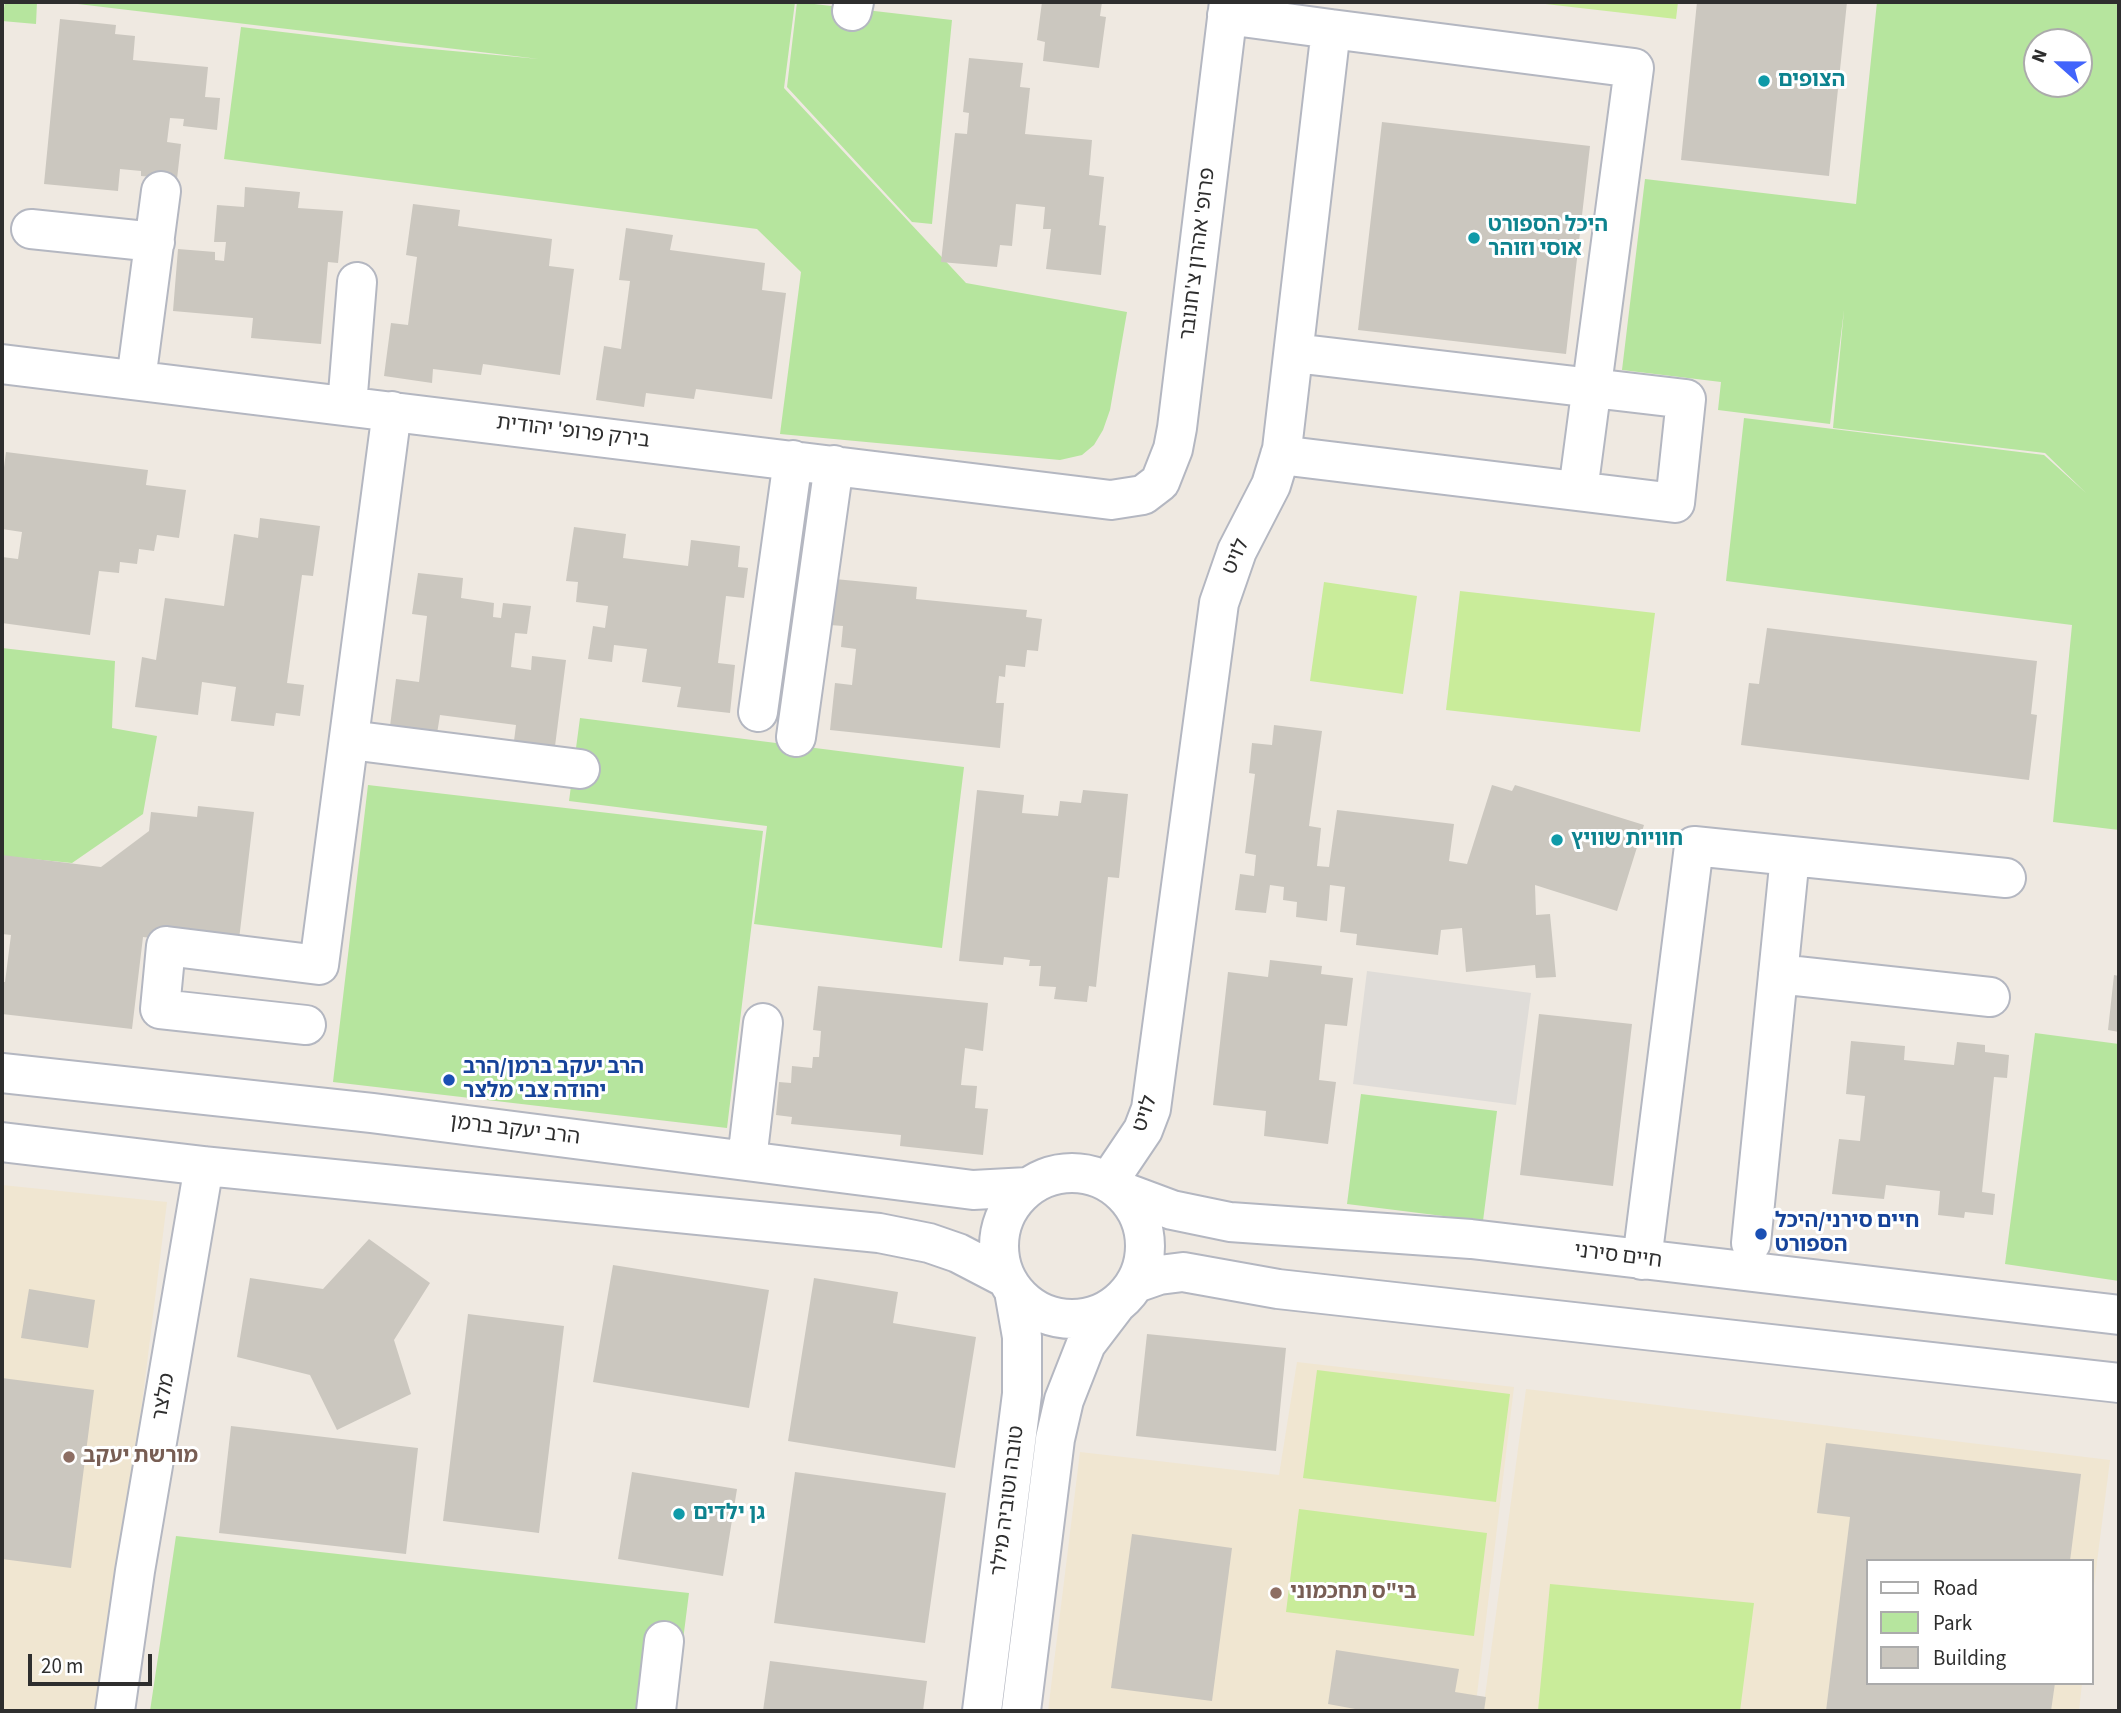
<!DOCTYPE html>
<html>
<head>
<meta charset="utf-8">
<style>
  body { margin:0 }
  #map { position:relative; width:2121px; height:1713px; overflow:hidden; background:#efe9e1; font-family:"Source Sans 3",sans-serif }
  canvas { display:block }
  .frame { position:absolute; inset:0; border:4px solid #2e2e2e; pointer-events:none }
  .legend { position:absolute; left:1866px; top:1559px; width:228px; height:126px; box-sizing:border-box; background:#fff; border:2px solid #ababab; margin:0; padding:9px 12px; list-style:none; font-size:21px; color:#2e2e2e }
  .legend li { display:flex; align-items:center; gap:14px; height:35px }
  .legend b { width:35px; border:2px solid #ababab }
  .north { position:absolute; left:2023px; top:28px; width:70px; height:70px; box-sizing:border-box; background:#fff; border:2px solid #ababab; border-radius:50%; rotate:291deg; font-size:19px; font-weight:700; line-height:28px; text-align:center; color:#2e2e2e }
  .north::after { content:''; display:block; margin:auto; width:24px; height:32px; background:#4264fb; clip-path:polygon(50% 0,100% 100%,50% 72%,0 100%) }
  .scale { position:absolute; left:28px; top:1654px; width:124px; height:32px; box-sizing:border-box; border:4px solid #2e2e2e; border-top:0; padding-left:9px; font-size:21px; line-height:24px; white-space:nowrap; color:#2e2e2e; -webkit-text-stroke:5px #fff; paint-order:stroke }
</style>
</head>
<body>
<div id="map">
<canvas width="2121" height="1713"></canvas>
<div class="frame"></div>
<ul class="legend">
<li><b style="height:9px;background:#fff"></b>Road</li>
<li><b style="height:19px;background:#b6e59e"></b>Park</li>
<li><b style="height:19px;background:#cbc7bf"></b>Building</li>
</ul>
<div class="north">N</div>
<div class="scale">20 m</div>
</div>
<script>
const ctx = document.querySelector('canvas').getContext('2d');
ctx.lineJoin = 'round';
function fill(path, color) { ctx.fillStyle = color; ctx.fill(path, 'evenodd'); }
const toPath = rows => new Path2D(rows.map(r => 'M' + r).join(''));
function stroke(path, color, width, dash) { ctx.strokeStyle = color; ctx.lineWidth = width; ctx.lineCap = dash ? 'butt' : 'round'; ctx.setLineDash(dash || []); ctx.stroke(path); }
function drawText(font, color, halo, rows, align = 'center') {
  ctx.font = font + ' "Source Sans 3","Noto Sans Hebrew",sans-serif'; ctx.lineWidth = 6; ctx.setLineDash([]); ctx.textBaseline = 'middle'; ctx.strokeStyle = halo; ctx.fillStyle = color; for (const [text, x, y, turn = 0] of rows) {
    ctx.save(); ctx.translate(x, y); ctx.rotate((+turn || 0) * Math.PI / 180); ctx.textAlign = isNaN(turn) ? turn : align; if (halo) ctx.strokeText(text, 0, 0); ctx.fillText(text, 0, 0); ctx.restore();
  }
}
fill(toPath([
  [2,1185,167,1202,104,1711,2,1711],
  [1297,1362,1514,1387,1475,1711,1048,1711,1080,1452,1279,1475],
  [1526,1389,2110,1460,2091,1609,2091,1561,1867,1561,1867,1683,2082,1683,2079,1711,1483,1711]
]), '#f0e6d1');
fill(toPath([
  [5,2,37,2,36,24,2,21],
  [61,2,795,2,784,88,966,283,1127,312,1110,410,1103,430,1094,445,1082,455,1060,460,780,434,801,272,757,229,224,159,241,27,399,46,539,59],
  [797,2,952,20,932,224,912,222,787,87],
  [1877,2,2119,2,2119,830,2053,822,2072,625,1726,581,1744,418,2044,455,2086,493,2045,453,1833,428,1844,310,1830,424,1718,410,1721,382,1622,370,1645,179,1856,204],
  [2037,42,2079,42,2079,84,2037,84],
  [2,648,115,661,112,728,157,736,143,814,72,863,2,856],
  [580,718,964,767,942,948,754,924,767,826,569,801],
  [368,785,763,831,727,1128,333,1082],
  [2035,1033,2119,1044,2119,1281,2005,1264],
  [1361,1094,1497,1111,1483,1221,1347,1204],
  [176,1536,689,1593,674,1711,150,1711]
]), '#b6e59e');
fill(toPath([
  [1528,2,1678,2,1676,19],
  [1324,582,1417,596,1403,694,1310,681],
  [1460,591,1655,613,1640,732,1446,710],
  [1317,1370,1510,1394,1496,1502,1303,1478],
  [1299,1509,1487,1533,1474,1636,1286,1612],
  [1550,1584,1754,1603,1740,1711,1538,1711]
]), '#c9ec9a');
fill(toPath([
  [1367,971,1531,993,1516,1105,1353,1084]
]), '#dfdcd8');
fill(toPath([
  [1042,2,1102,2,1100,16,1106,17,1099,68,1043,61,1045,42,1037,40],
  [1697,2,1847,2,1829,176,1681,160],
  [60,19,116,25,115,34,135,36,133,60,208,67,205,97,220,98,217,130,183,126,184,119,170,118,167,142,181,144,177,179,141,176,141,171,120,169,118,191,44,184],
  [969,58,1023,63,1020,87,1030,88,1025,134,1092,140,1089,175,1104,177,1099,225,1106,226,1101,275,1046,269,1051,229,1043,229,1045,207,1016,204,1012,246,1000,245,997,267,941,262,955,133,967,134,969,113,963,112],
  [1382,122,1590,146,1566,354,1358,330],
  [245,187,300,192,298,208,343,211,338,263,328,262,321,344,251,338,253,318,173,311,178,249,215,252,215,260,224,261,226,242,214,242,217,205,244,207],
  [413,204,460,210,458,226,552,239,549,266,574,269,560,375,483,364,481,375,433,369,432,383,384,376,391,323,408,325,417,257,406,255],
  [626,228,673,235,670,250,765,263,762,290,786,293,772,399,696,389,694,399,646,393,644,407,596,400,604,346,621,349,630,281,619,280],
  [6,452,148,470,146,485,186,490,179,538,157,535,154,551,139,549,137,564,120,562,119,573,99,571,90,635,2,623,2,557,18,559,22,532,2,529,2,483],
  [260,518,320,526,313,576,302,575,287,683,304,685,300,716,276,713,274,726,231,721,236,687,202,682,198,715,135,707,142,657,156,660,165,598,224,606,234,534,258,538],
  [574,527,626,534,623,558,688,566,691,540,740,546,738,567,748,568,744,598,726,596,718,663,735,665,730,713,677,707,681,687,642,682,647,649,614,645,612,662,588,659,593,626,605,628,608,606,576,602,578,582,566,581],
  [418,573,463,578,461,598,494,603,493,617,501,618,503,603,531,606,527,634,515,633,511,667,531,670,532,656,566,660,554,754,513,749,516,725,440,715,436,740,389,734,396,679,419,682,427,616,412,614],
  [835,579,917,587,916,599,1027,610,1026,617,1042,619,1038,651,1027,650,1025,667,1006,665,1005,677,999,676,996,703,1004,703,1000,748,830,730,835,683,852,685,856,649,841,647,843,626,830,625],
  [1767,628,2037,661,2031,714,2037,715,2029,780,1741,745,1749,683,1759,684],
  [1274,725,1322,731,1309,826,1321,828,1317,866,1329,867,1337,810,1454,824,1449,861,1467,864,1492,785,1512,791,1515,785,1644,825,1617,911,1535,885,1536,915,1550,914,1556,977,1536,978,1535,965,1466,972,1462,928,1441,930,1438,955,1356,945,1357,934,1340,932,1345,887,1330,885,1327,921,1296,917,1297,902,1283,900,1284,887,1270,885,1266,913,1235,910,1240,874,1254,876,1256,855,1245,853,1255,774,1249,773,1252,743,1272,745],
  [977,790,1024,795,1022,813,1058,816,1060,801,1081,803,1083,790,1128,794,1119,878,1108,877,1096,987,1089,986,1087,1002,1054,999,1056,987,1039,986,1041,966,1029,966,1030,960,1004,957,1003,965,959,961],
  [198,806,254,812,238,948,143,937,132,1029,2,1014,2,982,5,982,11,935,2,934,2,855,101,867,149,831,151,812,197,817],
  [1270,960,1322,966,1321,974,1353,978,1347,1026,1325,1024,1319,1080,1336,1082,1328,1144,1264,1136,1266,1111,1213,1105,1228,972,1268,977],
  [2114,975,2119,976,2119,1032,2108,1030],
  [818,986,988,1003,983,1051,965,1048,961,1085,977,1086,975,1108,988,1109,983,1155,900,1146,901,1135,791,1124,792,1117,776,1115,779,1082,791,1083,792,1066,812,1068,813,1057,819,1057,821,1031,813,1030],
  [1539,1014,1632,1024,1613,1186,1520,1175],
  [1851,1041,1905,1046,1904,1060,1954,1065,1957,1042,1985,1045,1985,1052,2009,1055,2007,1078,1994,1077,1982,1192,1995,1194,1993,1215,1965,1212,1964,1218,1938,1215,1940,1191,1886,1185,1884,1199,1832,1194,1839,1139,1860,1141,1865,1096,1846,1094],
  [369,1239,430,1283,394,1340,411,1394,337,1430,310,1375,237,1357,243,1320,250,1278,323,1289],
  [613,1265,769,1290,749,1408,593,1382],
  [814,1278,898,1292,893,1323,976,1337,955,1468,788,1441],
  [29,1289,95,1300,88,1348,21,1338],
  [468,1314,564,1326,539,1533,443,1521],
  [1147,1334,1286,1348,1276,1451,1136,1436],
  [2,1378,94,1390,71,1568,2,1559],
  [231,1426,418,1448,406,1554,219,1533],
  [1826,1443,2081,1474,2070,1561,1867,1561,1867,1683,2055,1683,2051,1711,1826,1711,1850,1517,1817,1513],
  [632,1472,737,1489,723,1576,618,1559],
  [795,1472,946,1493,925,1643,774,1623],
  [1132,1534,1232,1548,1212,1701,1111,1688],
  [1336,1650,1459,1669,1455,1692,1486,1697,1484,1711,1366,1711,1328,1704],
  [770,1661,927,1681,923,1711,763,1711]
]), '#cbc7bf');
const minor = toPath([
  [852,11,854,2],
  [1331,29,1634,68,1578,491],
  [31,229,155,242],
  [2,364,1111,500,1143,495,1160,482,1173,449,1177,428,1229,2],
  [136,380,161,191],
  [347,406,357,282],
  [1280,455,1675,503,1686,399,1294,353],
  [758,712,793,460],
  [796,737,834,465],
  [350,740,580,769],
  [1778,974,1990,997],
  [306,1025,160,1009,166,946,319,965,392,411],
  [2,1073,372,1113,973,1190,1028,1187],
  [2,1142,204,1166,879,1233,929,1243,958,1253,1006,1278],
  [747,1160,763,1023],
  '999 1246a73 73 0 1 1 146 0a73 73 0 1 1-146 0Z',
  [1108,1182,1143,1130,1151,1109,1219,603,1237,551,1271,485,1282,449,1331,29,1227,15],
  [1121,1191,1172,1210,1230,1222,1471,1239,2119,1315],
  [1751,1243,1790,856],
  [1642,1260,1694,846,2006,878],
  [1136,1283,1159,1275,1183,1272,1278,1289,2119,1383],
  [115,1711,135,1571,204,1166],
  [656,1711,664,1641],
  [982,1711,1022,1394,1022,1337,1014,1291],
  [1021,1711,1055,1439,1064,1400,1086,1344,1115,1306]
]);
stroke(minor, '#b4b7c1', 42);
stroke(minor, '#fff', 38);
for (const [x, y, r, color] of [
  [1764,81,7,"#0f9aa8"],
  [1474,238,7,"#0f9aa8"],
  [1557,840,7,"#0f9aa8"],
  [449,1080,7,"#1a4fb4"],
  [1761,1234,7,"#1a4fb4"],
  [69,1457,7,"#8d6e63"],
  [679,1514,7,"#0f9aa8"],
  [1276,1593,7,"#8d6e63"]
]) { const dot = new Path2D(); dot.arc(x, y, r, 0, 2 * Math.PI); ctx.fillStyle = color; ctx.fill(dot); stroke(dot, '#fff', 2.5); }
drawText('bold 21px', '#0d838f', '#fff', [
  ["הצופים",1778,81],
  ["היכל הספורט",1488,226],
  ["אוסי וזוהר",1488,250],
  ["חוויות שוויץ",1571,840],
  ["גן ילדים",693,1514]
], 'left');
drawText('21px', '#2e2e2e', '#fff', [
  ["פרופ' אהרון צ'חנובר",1199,254,-83],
  ["בירק פרופ' יהודית",573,433,7],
  ["לויט",1237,557,-66],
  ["לויט",1146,1114,-71],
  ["הרב יעקב ברמן",515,1131,7],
  ["חיים סירני",1618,1257,7],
  ["מלצר",165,1397,-80],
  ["טובה וטוביה מילר",1009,1501,-83]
]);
drawText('bold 21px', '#164399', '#fff', [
  ["הרב יעקב ברמן/הרב",463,1068],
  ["יהודה צבי מלצר",463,1092],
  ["חיים סירני/היכל",1775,1222],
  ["הספורט",1775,1246]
], 'left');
drawText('bold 21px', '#785e54', '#fff', [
  ["מורשת יעקב",83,1457],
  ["בי\"ס תחכמוני",1290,1593]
], 'left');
</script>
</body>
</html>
